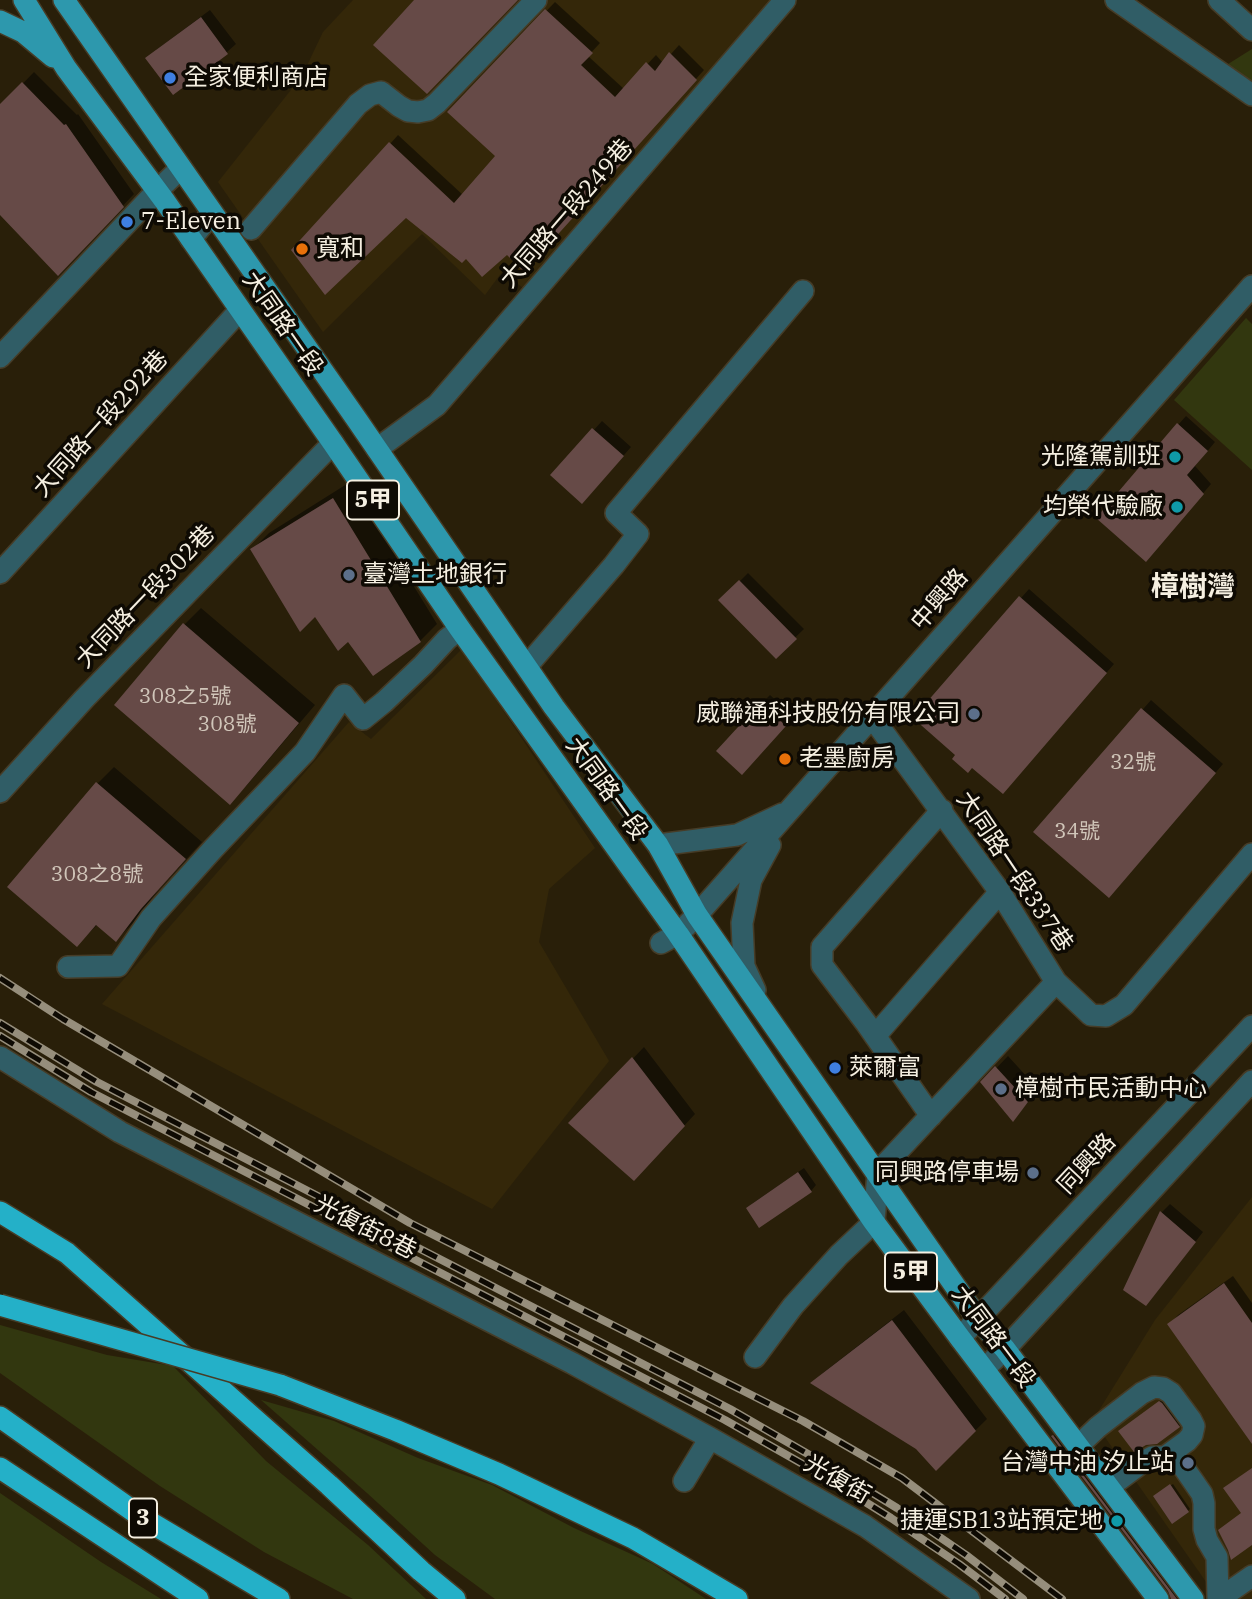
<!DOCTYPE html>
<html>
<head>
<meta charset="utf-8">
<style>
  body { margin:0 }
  canvas { display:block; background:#291f09 }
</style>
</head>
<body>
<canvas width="1252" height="1599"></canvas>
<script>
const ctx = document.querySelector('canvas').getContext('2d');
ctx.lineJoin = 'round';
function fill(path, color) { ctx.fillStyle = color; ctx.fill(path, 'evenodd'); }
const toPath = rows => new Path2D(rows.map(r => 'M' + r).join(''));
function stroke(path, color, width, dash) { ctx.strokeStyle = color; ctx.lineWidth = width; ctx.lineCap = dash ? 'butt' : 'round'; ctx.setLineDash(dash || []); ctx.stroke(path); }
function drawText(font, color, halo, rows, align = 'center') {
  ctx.font = font + ' "IBM Plex Serif","Noto Sans TC",serif'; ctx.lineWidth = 7; ctx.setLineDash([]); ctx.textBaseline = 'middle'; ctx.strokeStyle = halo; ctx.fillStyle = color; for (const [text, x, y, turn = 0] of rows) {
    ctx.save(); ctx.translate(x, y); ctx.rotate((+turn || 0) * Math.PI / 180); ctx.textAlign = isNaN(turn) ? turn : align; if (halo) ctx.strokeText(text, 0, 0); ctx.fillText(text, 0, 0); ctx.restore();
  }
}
fill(toPath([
  [353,0,778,0,527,291,502,272,485,295,422,234,323,332,218,182,302,76,323,32],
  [462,649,595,848,549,889,539,942,609,1061,492,1209,102,1004,349,722,371,739],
  [1252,1197,1252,1599,1218,1599,1093,1420,1155,1320]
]), '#342709');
fill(toPath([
  [1252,49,1252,95,1217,71],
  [1246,318,1252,324,1252,470,1174,400],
  [0,1325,107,1355,173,1366,266,1461,368,1545,426,1599,353,1599,264,1552,160,1486,0,1373],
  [261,1400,334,1421,418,1458,492,1485,574,1528,653,1564,706,1599,495,1599,435,1555,367,1493],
  [0,1493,101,1562,161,1599,0,1599]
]), '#32370f');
fill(toPath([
  [555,2,600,43,588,56,624,89,656,55,663,63,679,45,704,70,532,261,507,252,466,257,390,144,398,135,463,195,497,156,449,112],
  [210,10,236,44,227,52,173,93,156,50],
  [34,72,77,115,78,114,134,194,69,263,0,212,0,107],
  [1186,416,1215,442,1195,466,1211,484,1154,551,1178,425],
  [602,421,631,447,590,494,553,475],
  [350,482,437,624,420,641,349,639,252,550,269,533],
  [748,573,804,629,776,656,721,600],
  [1029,589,1114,664,1011,783,958,755,915,718],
  [201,608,315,705,247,785,230,802,184,625],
  [770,695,793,716,750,764,762,703],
  [1151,700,1223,764,1117,887,1036,832],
  [114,767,202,842,158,890,133,923,116,940,98,924,77,945,97,784],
  [644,1047,695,1114,645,1168,571,1123],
  [1008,1056,1039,1090,1013,1119,982,1083],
  [804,1168,816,1185,811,1191,748,1208,753,1203],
  [1170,1204,1203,1232,1154,1295,1126,1289,1162,1212],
  [1233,1276,1252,1303,1252,1441,1170,1324,1178,1315],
  [904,1310,987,1419,936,1469,917,1448,813,1383,824,1372],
  [1162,1400,1181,1424,1179,1426,1123,1429],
  [1065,1425,1198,1599,1173,1599,1170,1590,1053,1437],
  [1173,1484,1190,1509,1188,1511,1157,1494]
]), '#0007');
fill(toPath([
  [414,0,518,0,427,94,373,45],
  [545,9,593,53,581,65,615,97,646,62,655,71,669,52,697,80,524,272,507,255,482,277,466,259,462,263,406,218,325,295,291,250,389,142,454,203,495,156,447,112],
  [201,17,228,54,173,95,145,58],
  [22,82,64,125,66,124,124,207,58,276,0,215,0,104],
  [1177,423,1208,451,1187,475,1204,494,1146,562,1096,518],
  [592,428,624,456,582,504,550,475],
  [333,498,421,642,373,676,348,642,338,651,315,617,300,632,250,549],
  [739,580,797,639,776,659,718,600],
  [1019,596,1107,673,1003,794,972,768,968,773,952,759,955,755,913,718],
  [183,623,299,723,230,805,114,705],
  [761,702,786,726,742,775,716,751],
  [1141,708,1216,773,1109,898,1033,832],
  [96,782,186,859,141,909,116,942,96,925,77,947,7,887],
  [632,1057,685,1126,634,1181,568,1123],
  [995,1066,1028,1102,1013,1122,980,1082],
  [798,1172,812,1192,759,1228,746,1208],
  [1160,1211,1196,1242,1146,1306,1123,1290],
  [1224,1283,1252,1323,1252,1444,1167,1324],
  [892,1320,976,1431,936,1471,916,1449,810,1383],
  [1159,1401,1162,1403,1180,1427,1157,1444,1146,1445,1134,1452,1118,1431],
  [1053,1435,1177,1599,1171,1599,1168,1591,1051,1436],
  [1252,1468,1252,1545,1231,1560,1228,1550,1218,1530,1241,1513,1223,1488],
  [1170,1484,1189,1512,1172,1524,1153,1496]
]), '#664a47');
const minor = toPath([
  [1116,0,1252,95],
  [1219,0,1252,30],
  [251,229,358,104,370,95,381,92,399,106,408,111,418,112,428,110,437,103,536,0],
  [191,239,212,213],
  [0,357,157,191,181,168],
  [377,449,437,405,785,0],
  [0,573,240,310],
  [527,666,614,565,638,534,616,513,803,291],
  [0,792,84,699,333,443],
  [658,845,737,835,782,814],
  [661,943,678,934,697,915,1252,286],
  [68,967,118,966,151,918,213,849,305,752,344,695,363,719,384,702,423,665,447,639,460,629],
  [1056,982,1091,1015,1106,1016,1124,1005,1252,854],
  [755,990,744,966,742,923,751,880,770,845],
  [875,1036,1000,892],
  [0,1057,120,1132,572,1363,710,1438,865,1526,969,1599],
  [931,1116,866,1023,822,965,822,947,942,810],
  [960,1338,1252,1026],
  [755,1357,793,1306,839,1255,874,1222,878,1172,1056,982,1000,892,872,717],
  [984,1369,1005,1349,1252,1081],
  [1078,1446,1098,1427,1142,1393,1154,1387,1163,1388,1171,1393,1191,1420,1194,1426,1192,1435,1187,1441,1165,1457],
  [684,1481,710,1438],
  [1109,1487,1140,1464,1152,1457,1165,1457,1175,1459,1182,1465,1202,1494,1204,1503,1204,1529,1207,1540,1217,1557,1218,1599],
  [1219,1599,1252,1576]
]);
const major = toPath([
  [24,0,66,68,164,200,333,443,460,629,678,934,874,1222,960,1338,1158,1599],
  [64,0,355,417,554,707,658,845,697,915,978,1319,1005,1349,1193,1599],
  [0,21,23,32,53,57]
]);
const highway = toPath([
  [0,1212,67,1253,329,1485,421,1571,455,1599],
  [280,1385,395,1430,499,1474,633,1538,737,1599],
  [0,1417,143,1518,279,1599],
  [0,1468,198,1599]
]);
stroke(minor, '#463c27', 24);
stroke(major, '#463c27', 24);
stroke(highway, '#463c27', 24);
stroke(minor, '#305d66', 21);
stroke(major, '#2d98ad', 21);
stroke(highway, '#24b0c8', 21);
const rail = toPath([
  [0,978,63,1019,410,1223,803,1421,902,1478,1062,1599],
  [0,1023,97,1082,730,1409,827,1465,897,1508,966,1555,1023,1599],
  [0,1036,91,1092,725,1420,822,1475,891,1518,959,1564,1005,1599]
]);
stroke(rail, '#968e7c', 8);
stroke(rail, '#0e0a03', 5, [16]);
const highwayBridge = toPath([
  [0,1305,280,1385]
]);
stroke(highwayBridge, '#463c27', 24, []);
stroke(highwayBridge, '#24b0c8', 21);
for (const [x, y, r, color] of [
  [170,78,7,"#3f7fe0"],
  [127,222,7,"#3f7fe0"],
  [302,249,7,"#e8710a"],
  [1175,457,7,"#0f9aa8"],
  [1177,507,7,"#0f9aa8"],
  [349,575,7,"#5c6f8a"],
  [974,714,7,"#5c6f8a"],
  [785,759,7,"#e8710a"],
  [835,1068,7,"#3f7fe0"],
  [1001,1089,7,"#5c6f8a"],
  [1033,1173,7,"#5c6f8a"],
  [1188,1463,7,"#5c6f8a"],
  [1117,1521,7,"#0f9aa8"]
]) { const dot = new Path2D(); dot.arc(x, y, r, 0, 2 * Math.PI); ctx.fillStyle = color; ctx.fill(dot); stroke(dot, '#0e0a03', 2.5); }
drawText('21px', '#d1c6ba', null, [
  ["308之5號",185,697],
  ["308號",227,725],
  ["32號",1133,763],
  ["34號",1077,832],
  ["308之8號",97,875]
]);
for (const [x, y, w] of [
  [373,500,52],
  [911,1272,52],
  [143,1518,28]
]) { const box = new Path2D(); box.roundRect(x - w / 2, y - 19.5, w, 39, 5); ctx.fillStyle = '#0e0a03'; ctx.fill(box); stroke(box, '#f5efe1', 2); }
drawText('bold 23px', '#f5efe1', null, [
  ["5甲",373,500],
  ["5甲",911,1272],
  ["3",143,1518]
]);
drawText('24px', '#f5efe1', '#0e0a03', [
  ["全家便利商店",184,78],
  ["7-Eleven",141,222],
  ["寬和",316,249],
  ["光隆駕訓班",1161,457,"right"],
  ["均榮代驗廠",1163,507,"right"],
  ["臺灣土地銀行",363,575],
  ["威聯通科技股份有限公司",960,714,"right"],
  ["老墨廚房",799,759],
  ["萊爾富",849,1068],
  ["樟樹市民活動中心",1015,1089],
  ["同興路停車場",1019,1173,"right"],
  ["台灣中油 汐止站",1174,1463,"right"],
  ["捷運SB13站預定地",1103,1521,"right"]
], 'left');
drawText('24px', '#f5efe1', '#0e0a03', [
  ["大同路一段249巷",567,214,-49],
  ["大同路一段",282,324,55],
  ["大同路一段292巷",101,424,-48],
  ["大同路一段302巷",146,597,-46],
  ["中興路",940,600,-49],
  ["大同路一段",606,789,54],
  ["大同路一段337巷",1014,872,56],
  ["同興路",1087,1164,-47],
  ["光復街8巷",365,1228,27],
  ["大同路一段",993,1337,53],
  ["光復街",837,1480,30]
]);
drawText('bold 28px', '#f5efe1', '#0e0a03', [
  ["樟樹灣",1193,588]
]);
</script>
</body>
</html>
